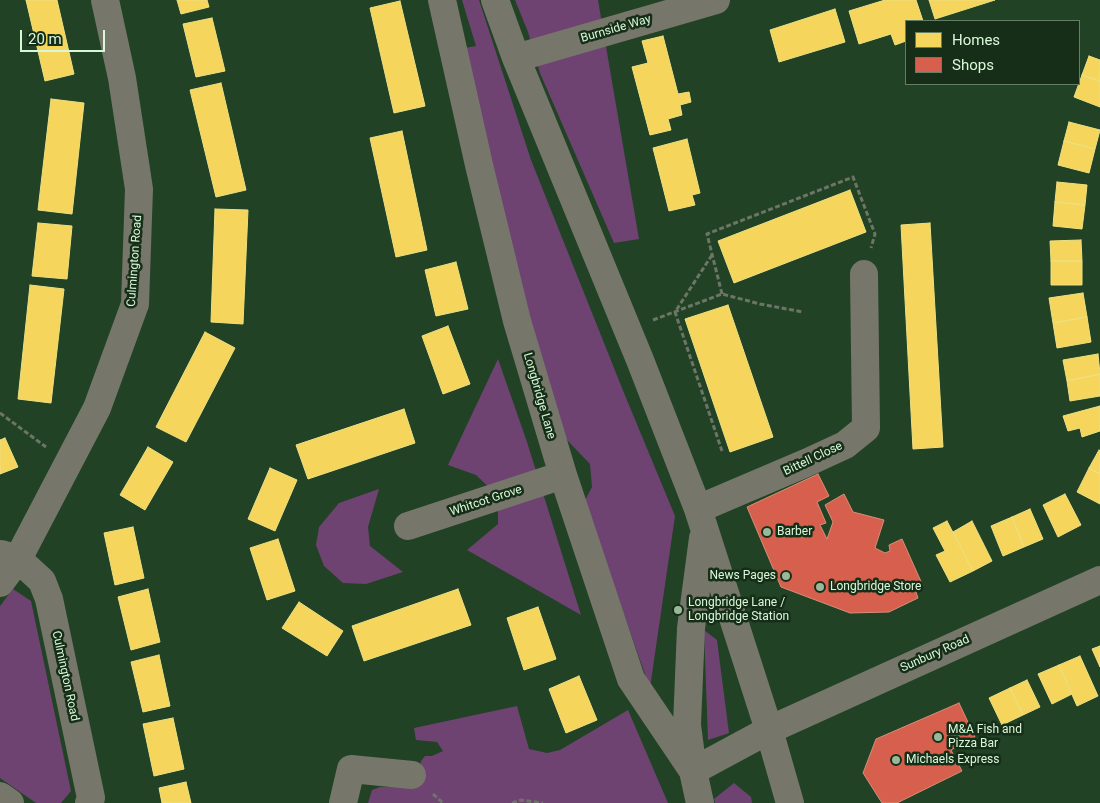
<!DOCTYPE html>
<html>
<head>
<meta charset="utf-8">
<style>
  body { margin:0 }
  #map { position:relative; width:1100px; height:803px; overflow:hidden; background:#214225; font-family:Roboto,sans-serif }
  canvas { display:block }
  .legend { position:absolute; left:905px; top:20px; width:175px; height:65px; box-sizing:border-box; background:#162e18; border:1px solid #647f65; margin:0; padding:6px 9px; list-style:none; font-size:15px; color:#d9f8d9 }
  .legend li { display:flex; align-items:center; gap:10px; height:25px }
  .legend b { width:25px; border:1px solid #647f65 }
  .scale { position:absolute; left:20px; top:30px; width:85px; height:22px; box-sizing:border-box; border:2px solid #d9f8d9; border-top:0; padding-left:6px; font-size:15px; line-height:18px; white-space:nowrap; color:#d9f8d9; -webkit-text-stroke:4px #162e18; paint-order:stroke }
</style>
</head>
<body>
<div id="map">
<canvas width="1100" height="803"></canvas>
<ul class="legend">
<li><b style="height:14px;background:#f6d55c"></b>Homes</li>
<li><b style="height:14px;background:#d6604d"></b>Shops</li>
</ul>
<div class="scale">20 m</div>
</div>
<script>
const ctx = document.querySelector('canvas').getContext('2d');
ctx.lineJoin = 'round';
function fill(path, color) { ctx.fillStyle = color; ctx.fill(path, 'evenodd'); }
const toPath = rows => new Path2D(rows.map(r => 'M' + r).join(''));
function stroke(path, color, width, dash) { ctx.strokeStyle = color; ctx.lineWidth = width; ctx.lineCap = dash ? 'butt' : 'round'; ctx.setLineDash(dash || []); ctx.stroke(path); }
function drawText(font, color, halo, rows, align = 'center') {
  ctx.font = font + ' Roboto,sans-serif'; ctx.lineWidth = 5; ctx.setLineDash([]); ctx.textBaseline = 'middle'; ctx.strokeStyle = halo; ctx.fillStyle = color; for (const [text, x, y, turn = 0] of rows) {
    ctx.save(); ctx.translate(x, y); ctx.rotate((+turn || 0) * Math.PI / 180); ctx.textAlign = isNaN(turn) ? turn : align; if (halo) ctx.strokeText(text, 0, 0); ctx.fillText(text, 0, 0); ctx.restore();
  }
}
fill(toPath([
  [462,0,479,0,531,160,624,393,675,516,650,688,584,502,592,487,590,464,566,439,524,298,464,48,476,46],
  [515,0,598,0,639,239,614,243,540,73,528,32],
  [498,359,527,442,581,615,467,550,498,524,498,496,476,475,448,465],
  [379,489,368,527,370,546,403,572,366,584,343,583,324,566,316,545,319,527,339,503],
  [13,589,31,601,71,791,61,803,36,803,0,778,0,606],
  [704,630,717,640,729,733,708,740],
  [517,706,529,749,547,753,560,750,628,710,668,803,368,803,372,790,380,787,406,787,420,766,421,761,425,756,432,756,443,751,437,742,416,740,414,728],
  [734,783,751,797,752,803,715,803,714,799]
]), '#6e4372');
const homes = toPath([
  [26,0,57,0,74,74,45,81,26,0],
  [177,0,207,0,209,7,181,14,177,0],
  [885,0,916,0,923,21,906,21,906,41,895,45,891,34,859,44,849,11,885,0],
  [929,0,995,0,935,19,929,0],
  [400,1,425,106,394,113,370,8,400,1],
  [835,9,845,42,779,62,770,30,835,9],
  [212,18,225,71,196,77,183,24,212,18],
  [663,36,678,94,689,92,691,102,680,105,682,115,668,119,671,130,650,135,632,67,648,63,642,41,663,36],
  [1089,56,1100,60,1100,81,1082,75,1089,56],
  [1082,75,1100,81,1100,107,1074,97,1082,75],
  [221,83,246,190,216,197,190,90,221,83],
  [51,99,84,103,72,214,38,210,51,99],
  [1069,122,1100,130,1095,149,1064,141,1069,122],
  [402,131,427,250,396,257,370,138,402,131],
  [687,139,700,193,692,195,695,205,669,211,653,148,687,139],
  [1064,141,1095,149,1089,173,1058,165,1064,141],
  [1057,182,1087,185,1085,205,1055,202,1057,182],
  [850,190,866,232,734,283,718,241,850,190],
  [1055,202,1085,205,1082,229,1053,226,1055,202],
  [215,209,248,210,243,324,211,322,215,209],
  [38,223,72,226,67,279,32,276,38,223],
  [930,223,943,447,913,449,901,225,930,223],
  [1081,240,1082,261,1051,261,1050,241,1081,240],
  [1051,261,1082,261,1082,285,1051,285,1051,261],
  [456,262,468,309,436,316,425,270,456,262],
  [30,285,64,289,51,403,18,399,30,285],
  [1083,293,1087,317,1053,323,1049,298,1083,293],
  [728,305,773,437,730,452,685,319,728,305],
  [1087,317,1091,342,1057,348,1053,323,1087,317],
  [448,326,470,384,443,394,422,336,448,326],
  [205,332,235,348,186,442,156,427,205,332],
  [1098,354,1100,374,1067,381,1063,360,1098,354],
  [1100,374,1100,396,1070,401,1067,381,1100,374],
  [1100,406,1100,431,1082,437,1080,428,1068,431,1063,416,1100,406],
  [404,409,415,443,308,479,296,445,404,409],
  [5,438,18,467,0,474,0,440,5,438],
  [148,447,173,462,145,510,120,495,148,447],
  [1099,450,1100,451,1100,474,1089,468,1099,450],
  [270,468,297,480,275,531,248,519,270,468],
  [1089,468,1100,474,1100,504,1077,492,1089,468],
  [1065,494,1081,525,1058,537,1043,505,1065,494],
  [1030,509,1043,539,1024,547,1012,517,1030,509],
  [1012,517,1024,547,1003,556,991,526,1012,517],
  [947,521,973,571,950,582,936,555,945,551,933,528,947,521],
  [972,521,992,561,973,571,953,532,972,521],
  [133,527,144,578,115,585,104,533,133,527],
  [278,539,295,591,267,600,250,548,278,539],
  [148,589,160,642,131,650,118,597,148,589],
  [458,589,471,625,364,661,352,626,458,589],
  [299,602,343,631,327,656,282,628,299,602],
  [538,607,556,659,524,670,507,618,538,607],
  [1100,646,1100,667,1092,649,1100,646],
  [159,655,170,706,143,712,131,662,159,655],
  [1080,656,1098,696,1077,706,1059,665,1080,656],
  [1059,665,1072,694,1052,704,1038,674,1059,665],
  [579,676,597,720,566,733,549,689,579,676],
  [1027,680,1040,707,1023,715,1010,688,1027,680],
  [1010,688,1023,715,1002,725,989,698,1010,688],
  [173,718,184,769,154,776,143,724,173,718],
  [186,782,191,803,162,803,159,788,186,782]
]);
fill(homes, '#f6d55c');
stroke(homes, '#ede082', 1);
const shops = toPath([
  [818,474,829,496,817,502,826,523,820,525,827,539,833,522,825,505,844,494,853,512,884,520,875,548,885,553,890,551,889,545,902,539,923,586,915,589,918,598,889,612,850,613,781,587,747,507,818,474],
  [959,703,975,737,951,750,962,771,897,803,882,803,863,773,876,739,959,703]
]);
fill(shops, '#d6604d');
stroke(shops, '#d78e77', 1);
stroke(toPath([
  [712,255,675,312,722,451],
  [722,294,707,234,853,177,875,234,871,248],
  [653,320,722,294,760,304,803,312],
  [0,413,46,447],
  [433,794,443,803],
  [512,803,521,800,543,803]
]), '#6d7566', 3, [5, 2.5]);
stroke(toPath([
  [442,0,479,165,517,321,563,475,631,679,693,771],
  [495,0,516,58,640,360,698,509,769,730,790,803],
  [516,58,716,0],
  [698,509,806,463,845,445,866,428,864,274],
  [408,526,563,475],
  [1,554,18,559,42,581,49,599,91,798,89,803],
  [0,583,18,559,97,408,135,304,139,189,122,78,105,0],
  [693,771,769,730,1100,580],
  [0,796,10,803],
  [343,803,351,769,412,775],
  [700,803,693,771,687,725,691,628,703,538]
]), '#76776a', 28);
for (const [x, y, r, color] of [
  [767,532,5,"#99b89a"],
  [786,576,5,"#99b89a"],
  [820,587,5,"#99b89a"],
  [678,610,5,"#99b89a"],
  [938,737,5,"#99b89a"],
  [896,760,5,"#99b89a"]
]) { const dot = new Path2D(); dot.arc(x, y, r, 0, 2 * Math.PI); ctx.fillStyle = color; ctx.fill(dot); stroke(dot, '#162e18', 2); }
drawText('12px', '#d9f8d9', '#162e18', [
  ["Burnside Way",616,29,-16],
  ["Culmington Road",135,261,-86],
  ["Longbridge Lane",539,396,74],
  ["Bittell Close",813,459,-25],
  ["Whitcot Grove",486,501,-18],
  ["Sunbury Road",935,654,-24],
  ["Culmington Road",65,676,78]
]);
drawText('12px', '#d9f8d9', '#162e18', [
  ["Barber",777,532],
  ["News Pages",776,576,"right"],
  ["Longbridge Store",830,587],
  ["Longbridge Lane /",688,603],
  ["Longbridge Station",688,617],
  ["M&A Fish and",948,730],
  ["Pizza Bar",948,744],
  ["Michaels Express",906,760]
], 'left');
</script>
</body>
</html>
